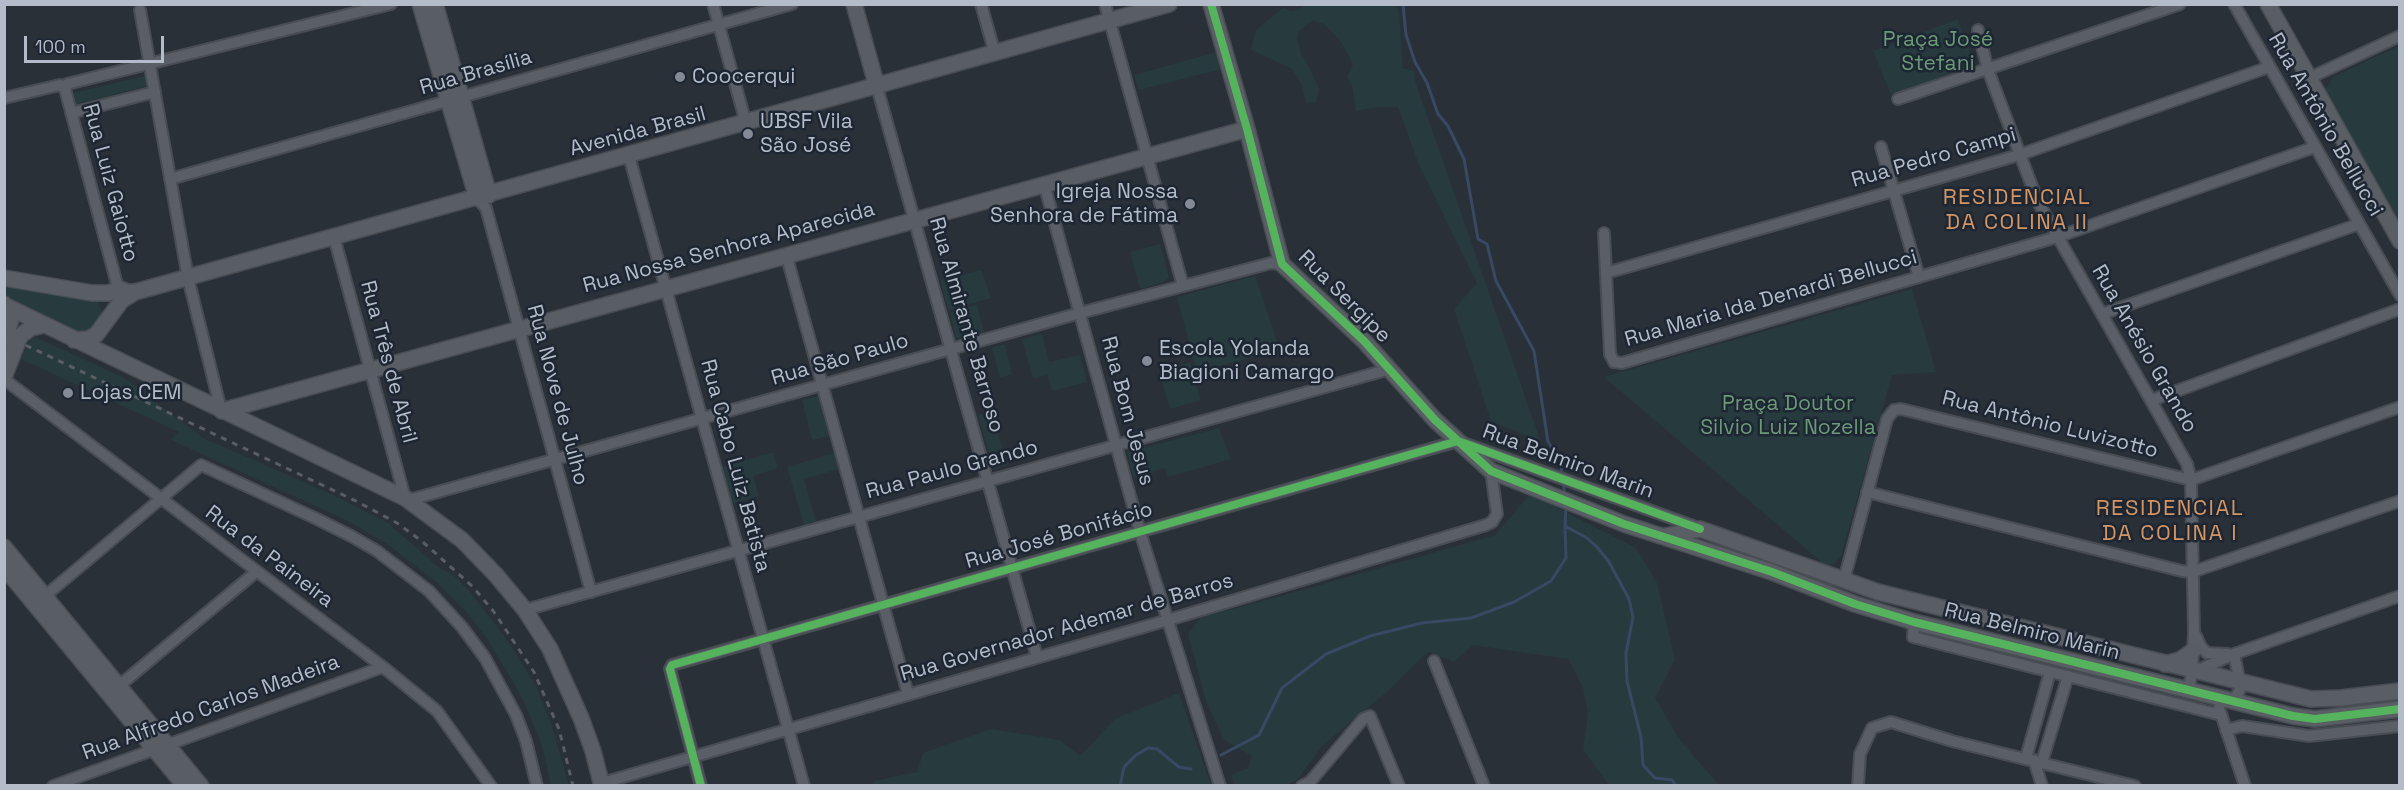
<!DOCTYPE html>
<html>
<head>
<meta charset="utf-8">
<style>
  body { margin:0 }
  #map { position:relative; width:2404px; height:790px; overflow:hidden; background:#2a3038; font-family:"Space Grotesk",sans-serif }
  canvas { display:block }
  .frame { position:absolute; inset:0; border:6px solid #b4bcc9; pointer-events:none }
  .scale { position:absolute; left:24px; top:36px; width:140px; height:27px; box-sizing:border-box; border:3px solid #b4bcc9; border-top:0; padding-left:8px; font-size:18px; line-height:21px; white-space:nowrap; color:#b4bcc9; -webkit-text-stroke:4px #1d2633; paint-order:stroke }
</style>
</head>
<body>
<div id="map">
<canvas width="2404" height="790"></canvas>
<div class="frame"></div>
<div class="scale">100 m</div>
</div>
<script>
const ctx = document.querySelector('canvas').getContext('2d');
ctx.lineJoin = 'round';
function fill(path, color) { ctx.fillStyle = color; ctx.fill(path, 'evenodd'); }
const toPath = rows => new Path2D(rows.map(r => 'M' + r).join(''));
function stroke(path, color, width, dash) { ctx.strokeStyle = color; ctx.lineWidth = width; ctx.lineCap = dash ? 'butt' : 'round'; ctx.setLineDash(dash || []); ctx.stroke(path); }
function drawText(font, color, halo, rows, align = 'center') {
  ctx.font = font + ' "Space Grotesk",sans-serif'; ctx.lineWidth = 5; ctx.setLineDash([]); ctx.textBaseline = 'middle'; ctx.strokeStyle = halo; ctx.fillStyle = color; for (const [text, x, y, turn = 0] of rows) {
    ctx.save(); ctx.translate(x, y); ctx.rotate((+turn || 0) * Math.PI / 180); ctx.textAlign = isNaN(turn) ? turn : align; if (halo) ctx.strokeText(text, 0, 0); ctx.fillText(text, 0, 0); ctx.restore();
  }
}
fill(toPath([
  [1306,5,1395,5,1399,11,1403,68,1414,71,1415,81,1541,442,1491,421,1454,309,1477,283,1419,165,1398,107,1380,107,1356,111,1352,86,1347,77,1353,64,1341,42,1324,24,1314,21,1309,23,1299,31,1297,37,1301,54,1310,68,1319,89,1316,102,1306,103,1302,85,1292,69,1251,50,1256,30,1283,8,1293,11],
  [1958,19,1970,52,1970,60,1967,66,1961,70,1891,95,1873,51],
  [2399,46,2399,223,2326,92,2326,88,2333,77],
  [1217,52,1222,69,1139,90,1134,75],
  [145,76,147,86,76,104,73,93],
  [1160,244,1169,277,1164,282,1140,289,1130,252],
  [981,270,991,298,948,310,940,280],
  [1255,276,1280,350,1197,372,1177,297],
  [4,281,96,300,102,311,101,323,80,337,5,301],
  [1912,289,1936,372,1892,375,1841,556,1835,563,1826,566,1604,377],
  [977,305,984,332,956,338,950,312],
  [1042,334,1049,362,1080,355,1087,382,1052,391,1047,375,1033,379,1022,339],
  [35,337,123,377,203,438,329,493,388,523,437,566,454,576,470,592,505,637,535,684,551,724,569,785,551,785,542,746,524,701,487,638,462,607,435,581,386,543,344,519,171,440,179,432,21,359,28,344],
  [1005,344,1012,374,1000,378,992,348],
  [1190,362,1201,400,1170,409,1159,371],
  [819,396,829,436,812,440,802,400],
  [992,411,1007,465,995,469,993,468,978,415],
  [1219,428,1231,459,1168,477,1165,468,1133,477,1127,452],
  [773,452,778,468,753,476,759,496,731,504,720,468],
  [834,453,839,469,804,479,816,522,804,525,787,467],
  [1530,494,1636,548,1657,583,1675,659,1655,698,1680,740,1719,785,1609,785,1583,750,1588,714,1583,688,1568,659,1473,645,1454,662,1428,652,1388,691,1322,746,1297,780,1285,785,1234,785,1231,775,1248,768,1252,756,1224,740,1206,701,1188,634,1201,617,1278,597,1495,535],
  [1179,693,1211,785,873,785,874,781,917,772,923,753,991,729,1060,740,1080,756,1115,719]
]), '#273a3e');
stroke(toPath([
  [1403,4,1406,35,1415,62,1427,83,1438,114,1448,126,1464,159,1478,239,1487,244,1496,281,1534,351,1548,442,1560,459,1565,496],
  [1566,505,1565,526,1587,538,1597,547,1609,562,1629,599,1633,617,1626,653,1627,681,1641,737,1643,765,1655,778,1672,780,1676,786],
  [1221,755,1259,735,1282,688,1326,654,1370,636,1422,623,1471,618,1514,602,1551,581,1566,558,1565,527],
  [1083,786,1086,786],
  [1120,786,1124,767,1136,755,1148,748,1157,749,1179,767,1191,769]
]), '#384963', 3);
const street = toPath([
  [713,4,746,123],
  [981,4,995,54],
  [1105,4,1183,286],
  [2234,4,2400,295],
  [140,10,188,278,221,410],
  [1978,30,1988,70,2038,202,2187,464,2191,480,2194,632,2192,671,2189,689],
  [2309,78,2400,36],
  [877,87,1037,657],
  [65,89,67,84,391,4],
  [65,89,118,288],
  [4,98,60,85,65,89],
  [1898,99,2180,4],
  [71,113,155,92],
  [1881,147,1919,277],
  [629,156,804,786],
  [170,179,792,4],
  [1044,184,1140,532,1220,786],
  [477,198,486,208,591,592],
  [1604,233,1610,354,1614,362,1622,363,2057,237,2315,147],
  [334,237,405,498],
  [786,254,908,694],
  [1606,273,2019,155,2269,67],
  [2102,314,2359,224],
  [4,379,383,667,437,711,491,786],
  [2152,400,2400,309],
  [1867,492,2182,571,2192,572,2400,501],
  [409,500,1080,313,1271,263,1282,264],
  [1844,580,1887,419,1894,410,1901,409,2191,480,2400,407],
  [39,601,201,465,317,519,351,536,377,551,429,591,462,627,485,658,516,715,526,741,537,786],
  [525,610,1390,369],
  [1914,622,1913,637,2221,715],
  [2196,636,2201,647,2207,653,2228,654],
  [1434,661,1484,786],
  [2194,672,2234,654,2400,596],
  [120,685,256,572],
  [2234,700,2241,688,2234,654],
  [2219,708,2245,786],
  [2226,730,2242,726,2309,736,2400,726],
  [2026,758,2050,672],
  [2034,760,2042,786],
  [2042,762,2068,676],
  [602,783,1168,620,1486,525,1492,522,1497,514,1491,471],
  [53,786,383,667],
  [701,786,670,669,672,665,1458,441,1699,528],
  [1302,786,1310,782,1363,719,1370,716,1399,786],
  [1858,786,1860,754,1872,728,1891,722,1952,741,2135,786]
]);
const secondary = toPath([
  [420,4,477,198],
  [435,4,489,195],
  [854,4,877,87],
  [1211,4,1247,129,1282,264,1364,341,1435,420,1491,471,1624,524,1772,572,1855,604,1914,622,2293,716,2315,719,2400,709],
  [2268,4,2400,241],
  [4,278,92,293,108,293,115,291,118,288,127,292,135,292,1169,4],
  [4,304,12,316,4,342],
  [4,305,405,498,462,540,496,575,525,610,550,649,581,718,593,751,602,786],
  [74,340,88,339,96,335,122,300,135,292],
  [4,377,20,336,31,328,44,325],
  [222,411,1247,129],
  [1666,536,1700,529,1878,592,2311,699,2341,698,2400,691],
  [4,547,201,786],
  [4,567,185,786],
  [2165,664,2180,660,2194,650]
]);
stroke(street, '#484c53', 14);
stroke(secondary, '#484c53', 18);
stroke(street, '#5a5e66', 10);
stroke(secondary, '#595d64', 15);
stroke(toPath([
  [4,335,356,501,397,523,423,542,473,587,494,612,534,672,559,729,573,786]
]), '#595d64', 3, [6, 6]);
stroke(toPath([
  [1211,4,1247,129,1282,264,1364,341,1435,420,1491,471,1624,524,1772,572,1855,604,1914,622,2293,716,2315,719,2400,709],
  [701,786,670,669,672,665,1458,441,1700,529]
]), '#56b35d', 8);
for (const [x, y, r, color] of [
  [680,77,6,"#848b96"],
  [748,134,6,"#848b96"],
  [1190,204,6,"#848b96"],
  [1147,361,6,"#848b96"],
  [68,393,6,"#848b96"]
]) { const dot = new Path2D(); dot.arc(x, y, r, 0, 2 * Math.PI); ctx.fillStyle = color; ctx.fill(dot); stroke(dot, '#1d2633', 2); }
drawText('21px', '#6b9a76', '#1d2633', [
  ["Praça José",1938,40],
  ["Stefani",1938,64],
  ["Praça Doutor",1788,404],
  ["Silvio Luiz Nozella",1788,428]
]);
drawText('21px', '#b4bcc9', '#1d2633', [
  ["Rua Brasília",476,73,-16],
  ["Rua Antônio Bellucci",2325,125,60],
  ["Avenida Brasil",638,132,-15],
  ["Rua Pedro Campi",1934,158,-16],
  ["Rua Luiz Gaiotto",110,183,75],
  ["Rua Nossa Senhora Aparecida",729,248,-15],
  ["Rua Sergipe",1344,297,45],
  ["Rua Maria Ida Denardi Bellucci",1771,299,-16],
  ["Rua Almirante Barroso",966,325,74],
  ["Rua Anésio Grando",2144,349,60],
  ["Rua São Paulo",840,360,-16],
  ["Rua Três de Abril",388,362,75],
  ["Rua Nove de Julho",557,395,75],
  ["Rua Bom Jesus",1127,411,75],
  ["Rua Antônio Luvizotto",2050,425,14],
  ["Rua Belmiro Marin",1568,462,20],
  ["Rua Cabo Luiz Batista",735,466,75],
  ["Rua Paulo Grando",952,470,-15],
  ["Rua José Bonifácio",1059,536,-16],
  ["Rua da Paineira",269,557,37],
  ["Rua Governador Ademar de Barros",1067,628,-16],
  ["Rua Belmiro Marin",2032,632,14],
  ["Rua Alfredo Carlos Madeira",211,708,-20]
]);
drawText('21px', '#b4bcc9', '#1d2633', [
  ["Coocerqui",692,77],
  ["UBSF Vila",760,122],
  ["São José",760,146],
  ["Igreja Nossa",1178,192,"right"],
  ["Senhora de Fátima",1178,216,"right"],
  ["Escola Yolanda",1159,349],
  ["Biagioni Camargo",1159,373],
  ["Lojas CEM",80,393]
], 'left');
ctx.letterSpacing = '1.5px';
drawText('22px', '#d59563', '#1d2633', [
  ["RESIDENCIAL",2017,198],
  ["DA COLINA II",2017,223],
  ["RESIDENCIAL",2170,509],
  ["DA COLINA I",2170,534]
]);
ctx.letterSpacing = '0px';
</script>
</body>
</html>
